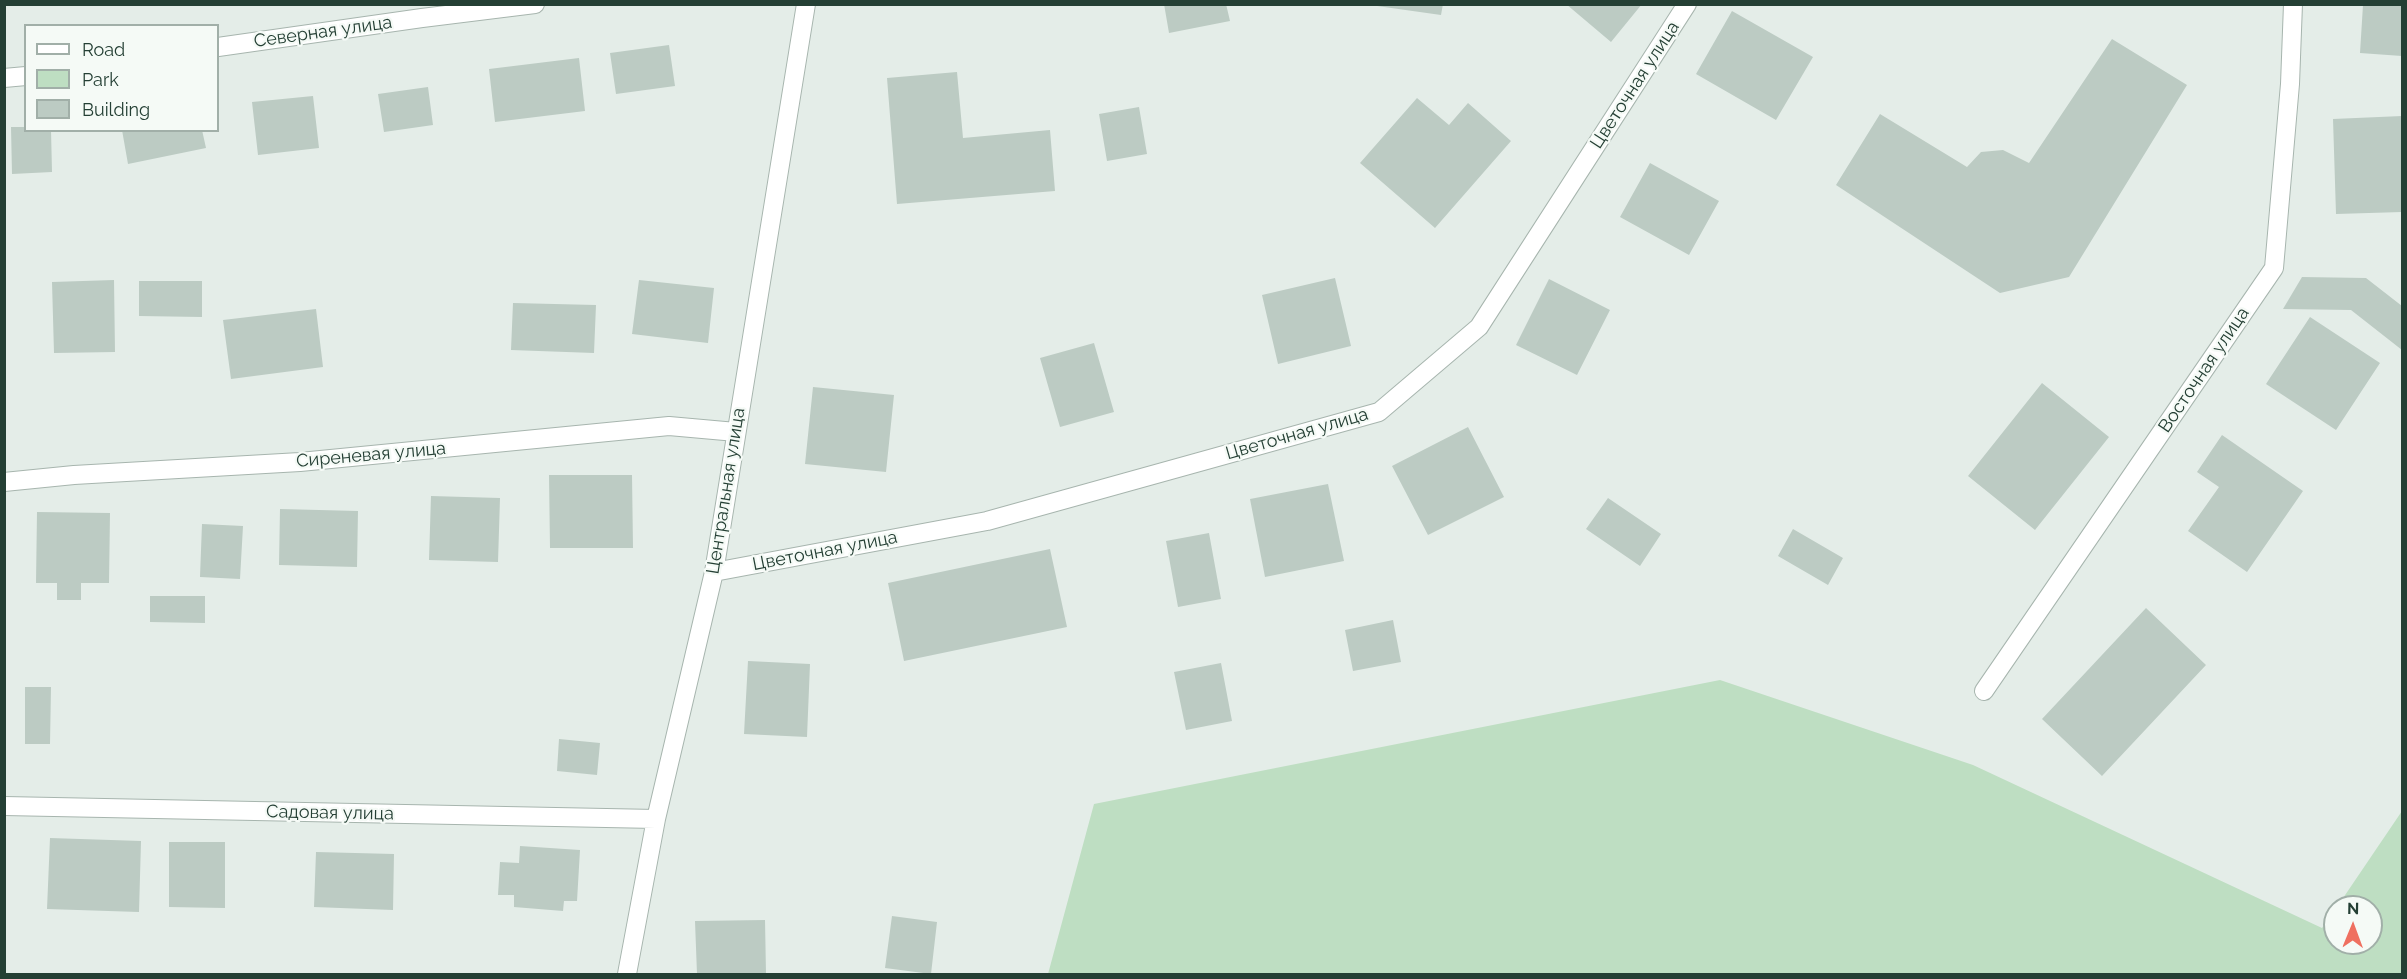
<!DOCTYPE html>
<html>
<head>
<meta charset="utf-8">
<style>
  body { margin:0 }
  #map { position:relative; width:2407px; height:979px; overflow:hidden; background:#e4ede8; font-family:Raleway,sans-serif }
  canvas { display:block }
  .frame { position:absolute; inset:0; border:6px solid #243f34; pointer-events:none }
  .legend { position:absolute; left:24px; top:24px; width:195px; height:108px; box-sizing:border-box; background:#f5faf6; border:2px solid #a1afa8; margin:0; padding:8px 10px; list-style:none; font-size:18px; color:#243f34 }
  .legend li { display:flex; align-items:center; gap:12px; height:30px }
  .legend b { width:30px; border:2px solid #a1afa8 }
  .north { position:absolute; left:2323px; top:895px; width:60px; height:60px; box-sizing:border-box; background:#f5faf6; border:2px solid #a1afa8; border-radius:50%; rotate:1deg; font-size:16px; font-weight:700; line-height:24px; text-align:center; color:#243f34 }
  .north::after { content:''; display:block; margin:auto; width:21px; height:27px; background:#ef7060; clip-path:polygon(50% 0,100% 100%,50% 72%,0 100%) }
</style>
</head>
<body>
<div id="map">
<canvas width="2407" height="979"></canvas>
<div class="frame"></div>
<ul class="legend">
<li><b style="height:8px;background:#fff"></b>Road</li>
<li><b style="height:16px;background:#bedec2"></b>Park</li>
<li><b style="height:16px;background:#bccbc3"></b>Building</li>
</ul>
<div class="north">N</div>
</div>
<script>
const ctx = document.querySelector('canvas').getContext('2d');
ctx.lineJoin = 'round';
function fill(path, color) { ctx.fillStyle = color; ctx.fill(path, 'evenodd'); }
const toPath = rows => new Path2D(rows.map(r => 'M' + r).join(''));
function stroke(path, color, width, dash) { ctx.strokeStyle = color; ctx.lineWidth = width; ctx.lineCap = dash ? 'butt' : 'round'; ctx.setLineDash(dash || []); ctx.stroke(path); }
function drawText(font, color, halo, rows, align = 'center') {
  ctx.font = font + ' Raleway,sans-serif'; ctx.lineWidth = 4.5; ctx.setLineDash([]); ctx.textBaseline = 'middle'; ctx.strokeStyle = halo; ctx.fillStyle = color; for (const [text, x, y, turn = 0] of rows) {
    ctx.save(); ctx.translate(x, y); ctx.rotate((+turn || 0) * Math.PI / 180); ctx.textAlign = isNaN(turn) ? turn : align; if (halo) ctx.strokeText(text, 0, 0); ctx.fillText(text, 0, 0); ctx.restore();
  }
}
fill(toPath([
  [1720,680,1973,765,2322,928,2335,909,2335,943,2371,943,2371,907,2337,907,2402,811,2402,974,1048,974,1094,804]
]), '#bedec2');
fill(toPath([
  [1164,4,1226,4,1230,21,1169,33],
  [1363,4,1443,4,1441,15],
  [1566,4,1642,4,1611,42],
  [2363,5,2402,5,2402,56,2360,53],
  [1732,11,1813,57,1776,120,1696,74],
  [2112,39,2187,85,2069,277,2000,293,1836,185,1880,114,1967,167,1981,152,2003,150,2029,163],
  [669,45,675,86,616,94,610,53],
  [579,58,585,111,495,122,489,69],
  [957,72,963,138,1050,130,1055,191,897,204,887,78],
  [428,87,433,125,384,132,378,94],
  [313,96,319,148,258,155,252,102],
  [1417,98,1449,125,1468,103,1511,141,1435,228,1360,163],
  [1139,107,1147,154,1107,161,1099,114],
  [2402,116,2402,212,2336,214,2333,119],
  [11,127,26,127,26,130,51,130,52,172,12,174],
  [122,130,202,130,206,148,128,164],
  [1650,163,1719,201,1689,255,1620,217],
  [2302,277,2366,278,2402,306,2402,350,2351,310,2283,309],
  [1335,278,1351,346,1278,364,1262,295],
  [1549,279,1610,310,1577,375,1516,345],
  [114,280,115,352,54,353,52,282],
  [639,280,714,288,708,343,632,334],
  [139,281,202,281,202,317,139,316],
  [513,303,596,305,594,353,511,350],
  [316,309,323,367,231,379,223,320],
  [2310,317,2380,363,2336,430,2266,384],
  [1094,343,1114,412,1060,427,1040,358],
  [2042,383,2109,437,2035,530,1968,476],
  [813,387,894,395,886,472,805,464],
  [1468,427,1504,497,1428,535,1392,466],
  [2222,435,2303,491,2247,572,2188,531,2219,487,2197,472],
  [549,475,632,475,633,548,550,548],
  [1328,484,1344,561,1265,577,1250,499],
  [431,496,500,498,498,562,429,560],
  [1608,498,1661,534,1640,566,1586,529],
  [280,509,358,511,357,567,279,565],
  [37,512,110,513,109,583,81,583,81,600,57,600,57,583,36,583],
  [202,524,243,526,240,579,200,577],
  [1793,529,1843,558,1828,585,1778,556],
  [1209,533,1221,599,1178,607,1166,541],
  [1050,549,1067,627,904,661,888,583],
  [150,596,205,596,205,623,150,622],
  [2146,608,2206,665,2102,776,2042,719],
  [1393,620,1401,662,1353,671,1345,630],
  [748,661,810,664,807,737,744,734],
  [1221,663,1232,721,1186,730,1174,672],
  [25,687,51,687,50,744,25,744],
  [559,739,600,743,597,775,557,771],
  [50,838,141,841,139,912,47,909],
  [169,842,225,842,225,908,169,907],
  [520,846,580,850,577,901,564,901,563,911,514,907,514,895,498,895,500,862,519,863],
  [316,852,394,854,393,910,314,907],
  [892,916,937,922,931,974,885,968],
  [765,920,766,974,697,974,695,921]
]), '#bccbc3');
const street = toPath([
  [218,47,422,18,535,4],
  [4,78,26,76],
  [4,482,74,475,300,462,669,426,736,432],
  [714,572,987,521,1379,412,1479,327,1687,4],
  [1984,691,2274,268,2290,84,2293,4],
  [4,806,656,819],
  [627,974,656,819,714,572,806,4]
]);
stroke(street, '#a7b5ae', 20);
stroke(street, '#fff', 18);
drawText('18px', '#243f34', '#f5faf6', [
  ["Северная улица",323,32,-8],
  ["Цветочная улица",1635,85,-57],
  ["Восточная улица",2204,370,-56],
  ["Цветочная улица",1297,434,-16],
  ["Сиреневая улица",371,455,-5],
  ["Центральная улица",726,491,-81],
  ["Цветочная улица",825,551,-11],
  ["Садовая улица",330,813,1]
]);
</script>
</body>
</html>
